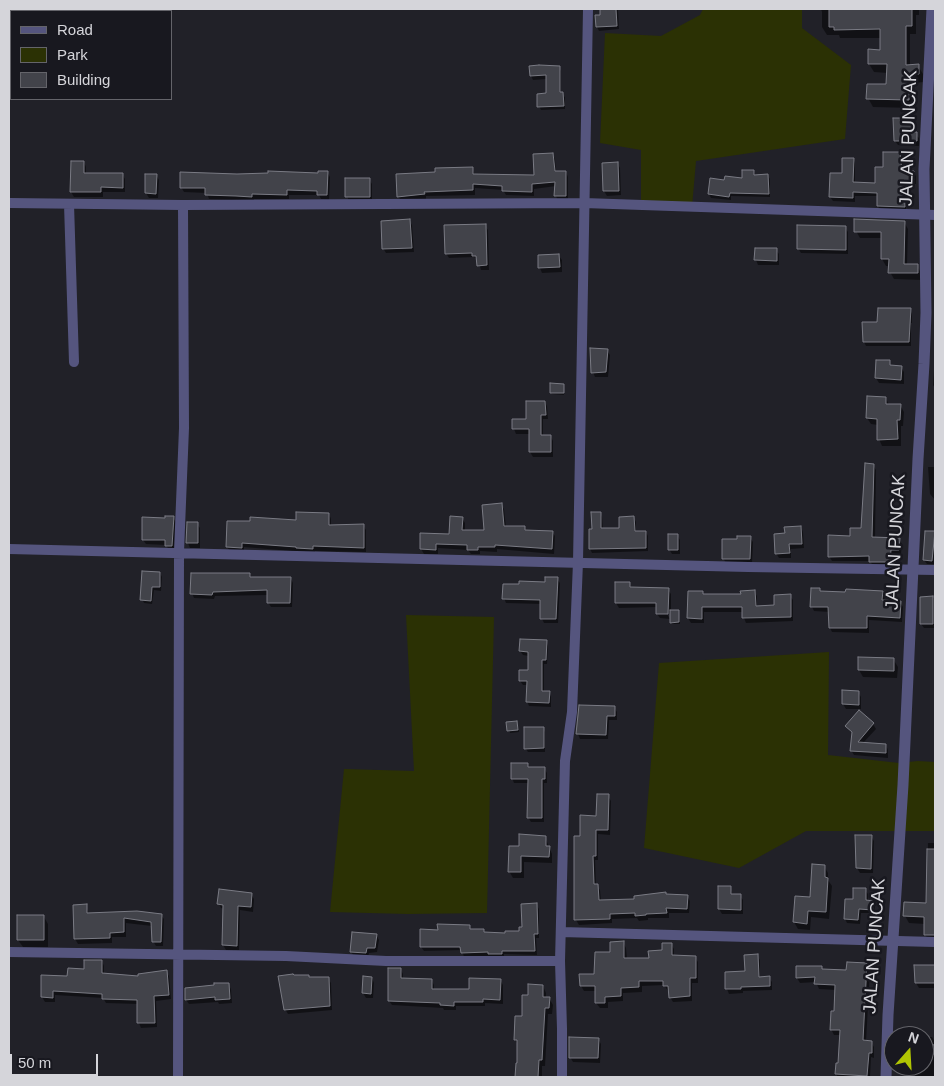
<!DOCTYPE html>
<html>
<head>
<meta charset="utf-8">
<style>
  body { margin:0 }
  #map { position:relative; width:944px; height:1086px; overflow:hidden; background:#212128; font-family:Helvetica,sans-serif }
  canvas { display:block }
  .frame { position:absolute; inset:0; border:10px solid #d5d5da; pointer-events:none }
  .legend { position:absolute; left:10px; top:10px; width:162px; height:90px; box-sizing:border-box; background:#18181f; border:1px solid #64646a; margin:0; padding:6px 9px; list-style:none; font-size:15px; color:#d5d5da }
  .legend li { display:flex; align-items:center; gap:10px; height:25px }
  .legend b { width:25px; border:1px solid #64646a }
  .north { position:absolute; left:884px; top:1026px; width:50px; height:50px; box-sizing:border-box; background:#18181f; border:1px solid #64646a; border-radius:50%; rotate:19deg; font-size:14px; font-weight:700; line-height:20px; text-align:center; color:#d5d5da }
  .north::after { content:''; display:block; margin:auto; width:18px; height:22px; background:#b0c503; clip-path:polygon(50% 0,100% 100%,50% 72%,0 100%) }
  .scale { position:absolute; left:10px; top:1054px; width:88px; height:22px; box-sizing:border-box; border:2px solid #d5d5da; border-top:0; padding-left:6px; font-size:15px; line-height:18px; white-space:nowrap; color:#d5d5da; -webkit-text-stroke:4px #18181f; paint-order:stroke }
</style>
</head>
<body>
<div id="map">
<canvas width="944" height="1086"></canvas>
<div class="frame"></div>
<ul class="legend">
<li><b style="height:6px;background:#55557e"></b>Road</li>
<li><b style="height:14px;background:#2b3104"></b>Park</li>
<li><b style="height:14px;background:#42434a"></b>Building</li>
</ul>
<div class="north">N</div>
<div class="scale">50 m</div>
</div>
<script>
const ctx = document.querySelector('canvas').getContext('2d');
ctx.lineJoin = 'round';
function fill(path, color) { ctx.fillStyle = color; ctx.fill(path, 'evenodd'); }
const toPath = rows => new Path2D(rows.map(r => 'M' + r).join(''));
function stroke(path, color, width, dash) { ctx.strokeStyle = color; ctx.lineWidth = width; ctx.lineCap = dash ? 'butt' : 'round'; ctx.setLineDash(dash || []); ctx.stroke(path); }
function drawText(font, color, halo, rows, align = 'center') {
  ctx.font = font + ' Helvetica,sans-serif'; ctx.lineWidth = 5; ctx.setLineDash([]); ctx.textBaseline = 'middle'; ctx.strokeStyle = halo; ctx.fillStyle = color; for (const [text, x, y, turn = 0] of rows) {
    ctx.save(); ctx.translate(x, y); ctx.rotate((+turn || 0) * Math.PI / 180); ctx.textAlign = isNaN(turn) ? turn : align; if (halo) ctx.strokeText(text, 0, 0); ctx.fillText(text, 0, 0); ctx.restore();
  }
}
fill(toPath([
  [703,9,802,9,802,28,851,65,845,139,696,161,692,207,641,209,641,150,600,143,605,33,661,36,700,15],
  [406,615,494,617,487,913,408,914,330,912,344,769,414,771],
  [829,652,828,755,899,763,918,761,935,762,935,831,806,831,739,868,644,848,659,663]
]), '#2b3104');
fill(toPath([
  [600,9,618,9,619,29,599,31,597,27,596,16,600,16],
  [821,9,919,9,919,15,916,15,916,34,910,34,910,66,918,66,923,74,924,82,913,83,913,108,873,107,868,98,887,85,888,73,874,72,869,64,881,51,881,38,840,38,839,35,827,35,822,27,822,12],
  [531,67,559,68,561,71,561,94,565,97,565,109,541,110,539,106,547,94,547,79,533,80,531,76],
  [911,120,914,124,914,133,919,138,919,146,898,145,895,141],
  [900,153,902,157,903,172,913,172,916,176,916,184,906,183,906,210,880,210,878,206,878,196,855,196,855,202,833,201,830,197,853,159,855,163,855,184,877,184,885,168],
  [553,155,555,159,556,172,566,172,568,177,568,200,558,201,556,196,556,186,534,189,534,196,506,195,503,190,475,188,475,195,426,196,426,199,401,201,398,196,437,173,472,168,475,175,536,176],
  [72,162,84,162,86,167,86,174,122,174,125,179,125,192,103,192,103,197,74,197,71,192],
  [618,164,620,168,621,195,607,196,604,191],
  [754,171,756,176,768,176,770,179,770,197,731,196,731,200,711,198,709,194,743,180],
  [327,172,330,177,329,200,321,199,319,195,289,195,289,199,254,199,254,201,209,199,207,193,184,192,181,187,237,175,319,175],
  [146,175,156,175,159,180,158,198,149,198,146,193],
  [369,179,372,184,372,201,349,201,347,196],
  [409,220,412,225,414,252,386,253,383,248],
  [904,222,908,229,907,265,917,266,921,273,921,280,894,279,890,272,890,266,886,266,882,259,882,238,860,238,856,231],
  [485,226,488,230,489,270,481,270,478,260,474,257,449,258,446,253],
  [845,227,848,232,848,254,801,253,798,248],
  [776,250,779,254,779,265,758,265,756,260],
  [559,256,562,260,562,272,542,273,540,268],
  [910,310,912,314,912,323,911,323,911,346,866,346,864,342,879,323],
  [607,351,610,355,608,377,595,377,593,372],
  [889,362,892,367,901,367,904,372,904,384,879,383,876,378],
  [934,371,935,371,935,388,933,385],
  [563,385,564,395,552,394,551,392],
  [886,398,889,405,900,405,904,412,903,426,901,426,901,446,882,446,879,439,878,425,871,424,867,418],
  [545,402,547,406,548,419,543,419,543,437,551,437,553,441,553,457,533,457,530,452,530,434,516,434,514,429,527,421],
  [873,465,876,470,875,538,899,539,902,544,901,554,893,554,893,567,873,566,870,561,832,561,829,556,863,529],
  [928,467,935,467,935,500,930,494],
  [501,505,504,509,506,527,524,527,527,531,552,532,555,536,554,554,497,549,497,552,480,551,480,554,471,554,468,550,438,548,438,554,424,554,421,549,450,535,462,518,465,523,465,532,486,531],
  [600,513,602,517,603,529,620,529,634,518,636,522,636,532,646,532,648,536,648,551,592,553,590,549],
  [329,514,331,519,331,526,363,525,366,530,366,552,315,551,315,553,244,547,244,552,230,551,227,547,297,521],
  [173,518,176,522,174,550,169,550,166,545,146,544,143,540],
  [197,524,200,528,200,548,190,548,188,543],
  [801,527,803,532,804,548,791,549,791,558,779,558,776,553],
  [926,532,935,532,935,564,927,564,924,560],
  [677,535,680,540,680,554,672,554,669,549],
  [750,538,753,542,752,563,726,563,723,558,738,540],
  [160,573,162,577,161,591,154,590,152,604,144,603,142,599],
  [250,574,252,578,291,579,293,583,292,607,271,607,268,602,268,595,215,596,214,599,194,598,192,593],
  [557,579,560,583,558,623,544,623,542,619,542,604,506,603,504,598],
  [616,583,629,583,632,588,668,590,671,594,671,611,678,611,680,624,672,624,671,616,666,608,664,609,670,619,660,618,657,614,657,607,619,608,616,603],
  [819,589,821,593,882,592,885,596,884,601,900,602,903,607,902,622,869,620,869,633,832,632,830,628,830,612,814,611,812,607],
  [754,591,757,596,757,607,775,606,790,596,793,600,793,621,746,623,744,618,743,612,704,612,704,623,691,623,688,618,703,595,742,595],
  [921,598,935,598,935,628,924,628,921,624],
  [546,641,548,646,547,664,544,664,544,692,549,692,551,697,551,707,529,706,527,701,528,685,523,685,520,681,529,672,529,656,523,655,520,651],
  [893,659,898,667,897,678,863,677,859,670],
  [858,692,861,697,861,709,846,709,843,704],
  [580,707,614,707,617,712,617,720,609,720,608,739,580,739,578,734],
  [517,722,519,732,510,733,508,723],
  [873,724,876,729,863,743,886,745,888,750,888,758,854,755,851,750,853,734,846,726],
  [543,729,545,732,545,752,528,752,526,749],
  [528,764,530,768,544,768,547,773,547,783,544,783,544,822,531,822,528,817,529,783,514,783,512,778],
  [608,796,611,801,610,835,598,834,598,860,595,860,596,885,600,890,601,901,687,896,690,901,689,913,669,913,669,918,648,918,648,920,639,921,637,918,612,919,612,923,579,925,576,920,575,837,581,837,598,817],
  [871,836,874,841,873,873,860,873,857,868],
  [545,837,552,854,552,863,524,862,524,878,513,878,509,871,520,847],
  [928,843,935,843,935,942,929,942,925,934,925,924,909,923,905,916,927,904],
  [824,866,828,873,828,880,832,886,829,919,811,917,810,930,798,929,794,922,811,899],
  [730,887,733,896,740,896,743,900,743,914,722,914,719,909],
  [865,890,868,894,868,902,872,902,875,906,874,913,861,913,860,924,847,923,845,919,854,901],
  [251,894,254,899,253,912,240,910,239,950,226,950,223,945,224,909,221,908,219,904],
  [536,904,539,909,539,938,536,938,537,955,504,954,504,958,464,957,462,950,424,951,421,947,439,931,469,926,471,930,484,930,486,934,506,934,520,932],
  [75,906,86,906,89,914,161,915,164,919,163,946,156,946,153,941,152,926,126,923,126,937,112,937,112,943,78,944,75,939],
  [44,917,48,924,48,947,23,947,18,940],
  [376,935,379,940,377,952,369,953,368,957,354,956,351,952],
  [623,942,626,948,627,959,650,959,663,951,671,944,674,949,674,956,695,957,698,962,698,983,692,983,692,1001,673,1002,670,997,670,991,668,991,664,985,642,986,642,992,623,993,623,1001,608,1002,608,1008,600,1008,596,1003,596,991,584,991,581,986,596,975,611,954],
  [757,955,760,960,760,978,769,978,772,982,772,990,743,991,743,993,729,994,727,989,746,972],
  [102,961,104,966,104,975,139,977,166,972,169,976,171,999,156,1001,157,1027,141,1028,139,1023,138,1004,106,1003,103,998,55,995,55,1002,45,1002,42,997,69,977],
  [867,965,870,970,866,1042,871,1042,874,1047,874,1058,871,1057,870,1077,838,1077,836,1074,839,1065,841,1035,834,1035,831,1029,835,1012,836,990,819,989,816,982,800,983,797,978,821,967,823,971,847,971],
  [916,967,935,967,935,988,919,988,916,983],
  [401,970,403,974,403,979,432,981,434,985,434,990,470,990,500,980,503,985,503,1004,485,1003,485,1006,456,1006,456,1010,444,1010,443,1008,392,1005,389,1001],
  [310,978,328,978,331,983,332,1010,288,1014,285,1009],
  [372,978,374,983,373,998,366,998,363,993],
  [228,984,231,989,232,1003,219,1004,218,1002,189,1004,186,1000],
  [543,986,546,993,546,998,549,998,553,1005,552,1014,548,1014,545,1066,542,1066,542,1077,517,1077,518,1045,515,1040,529,996],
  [926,1037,932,1037,935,1042,935,1077,908,1077,908,1066,924,1066],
  [598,1039,601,1044,600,1063,573,1062,570,1057]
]), '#0007');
const building = toPath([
  [600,9,616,9,617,26,596,27,595,15,600,15,600,9],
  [829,9,912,9,912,26,906,26,906,65,919,64,919,74,909,74,909,100,866,99,867,84,886,84,887,64,868,64,868,49,880,50,880,29,834,30,834,27,829,27,829,9],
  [539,65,560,66,560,92,563,92,564,106,537,107,537,94,546,93,546,75,530,76,529,66,539,65],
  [893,118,912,118,913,132,917,132,917,141,894,141,893,118],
  [883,152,900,152,902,171,914,171,914,180,904,180,905,207,877,206,877,193,853,192,853,198,829,197,830,173,842,173,842,158,854,158,853,182,875,183,875,167,883,167,883,152],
  [553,153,555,171,566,171,566,196,554,196,555,182,532,184,532,192,502,191,502,186,473,184,473,190,424,192,425,194,397,197,396,174,435,172,435,168,473,167,473,174,534,175,533,154,553,153],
  [71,161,84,161,84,173,123,173,123,188,101,187,101,192,70,192,71,161],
  [618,162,619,191,603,191,602,163,618,162],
  [742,170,754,170,754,175,768,174,769,194,730,193,729,197,708,194,710,178,724,180,725,176,742,178,742,170],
  [268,171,318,173,318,171,328,171,327,195,317,195,317,191,287,190,287,195,252,194,252,197,236,196,205,195,205,188,180,188,180,172,237,174,268,173,268,171],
  [145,174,157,174,156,194,145,193,145,174],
  [345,178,370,178,370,197,345,197,345,178],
  [410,219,412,248,382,249,381,221,410,219],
  [854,219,905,221,904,264,918,264,918,273,888,273,889,259,881,259,881,232,854,232,854,219],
  [486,224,487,265,477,266,476,256,472,256,472,253,445,254,444,225,486,224],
  [797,225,846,226,846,250,797,249,797,225],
  [755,248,777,248,777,261,754,260,755,248],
  [559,254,560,267,538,268,538,255,559,254],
  [878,308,911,308,909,342,863,342,862,322,877,322,878,308],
  [590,348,608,349,606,372,591,373,590,348],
  [876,360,890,360,890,365,902,366,901,380,875,378,876,360],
  [550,383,564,384,564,393,550,393,550,383],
  [867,396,886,397,886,404,901,404,900,420,897,420,898,439,877,440,877,419,866,418,867,396],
  [526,401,545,401,546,415,541,415,541,435,551,435,551,452,529,452,529,429,512,429,512,419,526,419,526,401],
  [865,463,874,464,872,537,900,538,899,550,891,550,890,562,869,562,869,556,828,557,828,535,850,536,850,528,861,528,865,463],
  [502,503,504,526,525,526,525,530,553,531,552,549,495,545,495,547,478,547,478,550,467,550,467,545,436,544,436,550,420,549,420,533,449,534,450,516,463,517,462,530,484,530,482,505,502,503],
  [296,512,329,513,329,525,364,524,364,548,313,546,313,549,296,548,296,547,242,543,242,548,226,547,227,521,250,521,250,517,296,520,296,512],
  [591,512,601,512,601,528,619,528,619,517,634,516,635,531,646,531,646,548,589,549,589,529,592,529,591,512],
  [165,516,174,516,172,546,165,546,165,540,142,540,142,517,165,518,165,516],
  [187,522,198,522,198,543,186,543,187,522],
  [801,526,802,544,789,544,790,553,775,554,774,534,785,533,784,527,801,526],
  [925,531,935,531,932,561,923,560,925,531],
  [668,534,678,534,678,550,668,550,668,534],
  [737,536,751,536,750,559,722,559,722,539,737,539,737,536],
  [142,571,160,572,160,587,152,587,151,601,140,600,142,571],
  [191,573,250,573,250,577,291,577,290,603,267,603,267,590,213,592,212,595,190,594,191,573],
  [545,577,558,577,556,619,540,619,540,600,502,599,503,584,519,584,519,581,545,582,545,577],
  [615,582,630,582,630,587,669,588,668,614,656,614,656,603,615,603,615,582],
  [811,588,820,588,820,591,845,592,846,589,883,591,882,600,901,601,900,618,867,616,867,628,829,628,828,607,810,607,811,588],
  [755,590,756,606,774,605,774,595,791,594,791,617,742,618,742,607,702,607,702,619,687,618,688,591,703,591,703,594,741,594,740,591,755,590],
  [933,596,933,624,920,624,920,597,933,596],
  [670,610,679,610,679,622,670,623,670,610],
  [520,639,547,640,546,660,542,660,542,691,550,691,549,703,526,702,527,681,519,681,519,670,528,670,528,652,519,651,520,639],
  [858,657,894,658,894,671,858,670,858,657],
  [842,690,859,691,859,705,842,704,842,690],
  [579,705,615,706,615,716,607,716,606,735,576,734,579,705],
  [859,710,874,723,858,742,886,744,886,753,850,751,852,732,845,726,859,710],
  [517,721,518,730,507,731,506,722,517,721],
  [524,727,544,727,544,748,524,749,524,727],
  [511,763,528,763,528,767,545,767,545,779,542,779,542,818,527,818,528,779,511,779,511,763],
  [597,794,609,794,608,830,596,830,596,856,593,856,594,884,598,884,599,900,634,899,634,896,666,892,666,894,688,895,687,909,666,908,667,913,646,914,646,915,635,916,635,913,610,914,610,919,574,920,574,836,580,836,580,815,596,816,597,794],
  [519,834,546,836,546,846,550,846,549,857,521,856,521,872,508,872,509,846,519,846,519,834],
  [855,835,872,835,871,869,856,868,855,835],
  [927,849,935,849,935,935,924,935,924,917,903,916,904,902,926,903,927,849],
  [812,864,825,865,825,877,828,878,826,912,808,911,807,924,793,922,795,896,810,897,812,864],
  [718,886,731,886,731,894,741,894,741,910,718,909,718,886],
  [853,888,866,888,866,900,873,901,873,910,859,909,858,920,844,919,845,899,853,899,853,888],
  [219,889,252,893,251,907,238,906,237,946,222,945,223,905,217,904,219,889],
  [537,903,538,934,534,934,535,951,502,951,502,954,488,954,488,952,461,953,460,947,420,947,420,929,438,930,437,924,470,925,470,929,484,929,484,932,505,933,505,931,519,931,519,927,522,927,521,904,537,903],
  [87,904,87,913,137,911,162,914,161,942,152,942,151,922,124,918,124,932,110,933,110,938,74,939,73,905,87,904],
  [17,915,44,915,44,940,17,940,17,915],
  [352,932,377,934,375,948,367,948,366,953,350,952,352,932],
  [624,941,624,958,649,958,648,951,662,950,662,943,672,943,672,955,696,956,696,978,690,978,690,996,669,998,668,986,663,986,663,981,639,981,639,987,621,988,621,996,605,997,605,1003,595,1003,595,986,580,986,579,974,594,974,595,952,610,952,610,942,624,941],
  [758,954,759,977,770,976,770,986,741,987,741,989,725,989,725,972,745,971,744,955,758,954],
  [84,960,102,960,102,973,138,976,138,974,167,970,169,995,154,996,155,1023,137,1023,137,1000,102,999,102,994,53,991,53,998,41,997,41,975,67,976,68,968,84,969,84,960],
  [847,962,867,963,863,1040,872,1041,872,1053,869,1053,867,1076,835,1074,836,1063,838,1063,840,1030,830,1030,831,1011,834,1011,835,985,814,984,815,977,796,978,796,966,822,966,822,969,846,970,847,962],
  [914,965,935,965,935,983,915,983,914,965],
  [388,968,401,968,401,978,432,979,432,989,469,989,469,978,501,979,500,1000,483,999,483,1002,454,1002,454,1006,440,1005,440,1003,388,1001,388,968],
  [293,974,294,975,309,975,309,977,329,977,330,1006,284,1010,278,976,293,974],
  [363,976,372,977,371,994,362,993,363,976],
  [214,983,229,983,230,999,215,1000,215,997,185,1000,185,988,214,985,214,983],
  [528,984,543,985,543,997,550,997,549,1008,545,1008,542,1060,539,1060,538,1077,515,1077,516,1063,517,1063,517,1040,514,1040,515,1016,522,1016,522,995,528,995,528,984],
  [569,1037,599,1038,598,1058,569,1058,569,1037],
  [924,1044,935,1045,935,1054,924,1054,924,1044]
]);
fill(building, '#42434a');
stroke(building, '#7a7b84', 1);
stroke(toPath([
  [9,203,183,205,584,203,935,215],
  [69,204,74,362],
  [9,549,748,567,935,570],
  [561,932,935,942],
  [9,952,286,956,386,961,560,961],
  [178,1077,179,552,184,428,183,205],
  [562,1077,562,1029,560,961,565,761,572,712,578,562,588,9]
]), '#55557e', 10);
stroke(toPath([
  [886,1077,888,1015,903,785,918,459,924,364,926,313,924,169,932,9]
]), '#55557e', 11);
drawText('18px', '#d5d5da', '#18181f', [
  ["JALAN PUNCAK",909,138,-88],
  ["JALAN PUNCAK",896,542,-87],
  ["JALAN PUNCAK",875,946,-86]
]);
</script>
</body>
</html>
